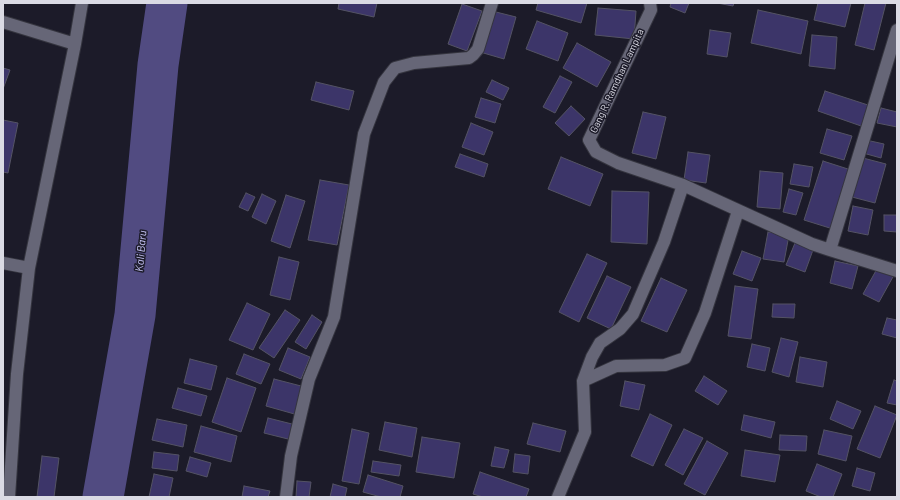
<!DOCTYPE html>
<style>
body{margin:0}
#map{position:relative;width:900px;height:500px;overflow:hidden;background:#1c1b29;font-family:Barlow,sans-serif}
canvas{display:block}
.frame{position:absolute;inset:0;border:4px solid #dadae4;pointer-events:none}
</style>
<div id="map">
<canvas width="900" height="500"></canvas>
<div class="frame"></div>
</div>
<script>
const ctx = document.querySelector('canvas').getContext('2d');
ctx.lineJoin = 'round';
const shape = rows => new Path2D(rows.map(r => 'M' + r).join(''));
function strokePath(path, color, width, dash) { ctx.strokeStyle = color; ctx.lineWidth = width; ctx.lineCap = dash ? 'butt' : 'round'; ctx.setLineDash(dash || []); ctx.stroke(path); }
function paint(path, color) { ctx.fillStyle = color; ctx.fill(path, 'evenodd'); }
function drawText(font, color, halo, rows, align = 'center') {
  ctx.font = font + ' Barlow,sans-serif'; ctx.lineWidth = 3; ctx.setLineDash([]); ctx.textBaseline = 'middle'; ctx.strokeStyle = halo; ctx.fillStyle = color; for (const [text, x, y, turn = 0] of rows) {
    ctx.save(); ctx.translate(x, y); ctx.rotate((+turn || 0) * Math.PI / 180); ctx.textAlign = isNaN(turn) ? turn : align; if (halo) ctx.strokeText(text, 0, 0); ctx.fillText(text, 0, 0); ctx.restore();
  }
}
const river = shape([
 [103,497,135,315,158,65,167,3]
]);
const building = shape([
 [339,3,377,3,374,17,338,9,339,3],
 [538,3,587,3,581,23,536,10,538,3],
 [671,3,689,3,685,13,670,7,671,3],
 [717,3,734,3,733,6,717,3],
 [818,3,851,3,845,27,814,20,818,3],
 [865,3,886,3,874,50,855,45,865,3],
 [462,4,482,11,467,51,448,44,462,4],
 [598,8,636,11,634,39,595,35,598,8],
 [758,10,808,21,801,54,751,43,758,10],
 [492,11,516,17,504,59,480,52,492,11],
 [537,21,568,33,558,61,526,49,537,21],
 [710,30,731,33,727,57,707,54,710,30],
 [812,35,837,37,835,69,809,66,812,35],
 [577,43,611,62,597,87,563,68,577,43],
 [3,68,10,70,3,89,3,68],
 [560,76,572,82,555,113,543,107,560,76],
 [492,80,509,88,503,100,486,92,492,80],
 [316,82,354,91,349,110,311,100,316,82],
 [825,91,871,106,864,127,818,111,825,91],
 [481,98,501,104,495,123,475,117,481,98],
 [571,106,585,119,569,136,555,123,571,106],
 [881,108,897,112,897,127,877,123,881,108],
 [643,112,666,117,656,159,632,153,643,112],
 [3,120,18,123,8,173,3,172,3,120],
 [471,123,493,132,484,155,462,147,471,123],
 [827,129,852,136,844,160,820,153,827,129],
 [866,140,884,144,881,158,863,153,866,140],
 [688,152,710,155,706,183,684,180,688,152],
 [460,154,488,164,484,177,455,167,460,154],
 [561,157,603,174,590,206,548,189,561,157],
 [863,158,886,164,875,203,852,197,863,158],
 [823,161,851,170,833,229,804,220,823,161],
 [794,164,813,167,809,187,790,184,794,164],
 [760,171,783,173,780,209,757,207,760,171],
 [320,180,349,185,337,245,308,240,320,180],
 [789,189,803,193,796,215,783,212,789,189],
 [612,191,649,192,647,244,611,242,612,191],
 [246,193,255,197,248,211,239,207,246,193],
 [262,194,276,201,266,224,252,217,262,194],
 [286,195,305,201,290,248,271,241,286,195],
 [853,206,873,210,868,235,848,231,853,206],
 [884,215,897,215,897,232,884,231,884,215],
 [768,232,789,235,784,262,763,259,768,232],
 [795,243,813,250,805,272,786,265,795,243],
 [742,251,761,258,752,281,733,274,742,251],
 [587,254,607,263,579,322,559,312,587,254],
 [279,257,299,262,290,300,270,295,279,257],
 [835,261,858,266,852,289,830,283,835,261],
 [878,267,894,275,879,302,863,294,878,267],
 [607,276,631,287,611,329,587,318,607,276],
 [661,278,687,290,667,332,641,321,661,278],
 [735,286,758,289,751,339,728,336,735,286],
 [247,303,270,314,253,350,229,340,247,303],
 [773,304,795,304,794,318,772,317,773,304],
 [285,310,300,320,274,358,259,348,285,310],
 [312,315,322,322,306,349,295,342,312,315],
 [887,318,897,320,897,338,882,334,887,318],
 [781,338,798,342,789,377,772,372,781,338],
 [752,344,770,348,765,371,747,367,752,344],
 [288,348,310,357,301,379,279,370,288,348],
 [244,354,270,364,261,384,236,374,244,354],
 [800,357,827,362,823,387,796,382,800,357],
 [190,359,217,366,211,390,184,383,190,359],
 [704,376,727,391,718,405,695,391,704,376],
 [227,378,256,388,241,432,212,422,227,378],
 [274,379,305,387,298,415,266,406,274,379],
 [894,380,897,381,897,405,887,403,894,380],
 [625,381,645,385,639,410,620,406,625,381],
 [178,388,207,396,201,416,172,408,178,388],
 [837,401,861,411,853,429,830,419,837,401],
 [875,406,897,415,880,458,857,449,875,406],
 [650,414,672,425,653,466,631,456,650,414],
 [744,415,775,422,771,438,741,430,744,415],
 [268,418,296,425,292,440,264,433,268,418],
 [157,419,187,425,183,447,152,440,157,419],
 [385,422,417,428,412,457,379,450,385,422],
 [533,423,566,431,560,452,527,444,533,423],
 [201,426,237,436,231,462,194,452,201,426],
 [352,429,369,433,359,484,342,481,352,429],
 [684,429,703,438,683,475,665,465,684,429],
 [824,430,852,436,846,461,818,454,824,430],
 [780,435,807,436,806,451,779,450,780,435],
 [422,437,460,443,454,478,416,472,422,437],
 [707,441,728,453,705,495,684,484,707,441],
 [495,447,509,450,504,468,491,466,495,447],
 [745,450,780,455,775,482,741,476,745,450],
 [154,452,179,455,177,471,152,468,154,452],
 [515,454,530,456,528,474,513,472,515,454],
 [42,456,59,458,54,497,37,497,42,456],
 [190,457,211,463,207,477,186,471,190,457],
 [373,461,401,465,399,476,371,472,373,461],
 [817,464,842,474,833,497,821,497,806,491,817,464],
 [857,468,875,473,870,491,852,486,857,468],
 [480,472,529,489,526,497,483,497,473,494,480,472],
 [154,474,173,478,169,497,149,497,154,474],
 [368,475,403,486,400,497,381,497,363,492,368,475],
 [297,481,311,482,309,497,296,497,297,481],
 [333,484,347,488,345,497,330,497,333,484],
 [244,486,270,491,268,497,242,497,244,486]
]);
const street = shape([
 [650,3,651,10,589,140,596,152,618,163,683,185,812,244,830,250,897,30],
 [3,22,75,44],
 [830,250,897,271],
 [3,263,29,268],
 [583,381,616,366,665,365,685,358,705,313,738,211],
 [9,497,17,374,29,268,75,44,82,3],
 [286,497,291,456,309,379,334,317,364,134,384,82,395,68,414,63,469,58,473,55,478,49,492,3],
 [558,497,585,432,583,381,592,357,600,343,620,329,633,314,664,242,683,185]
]);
const streetNames = [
 ["Gang R. Ramdhan Lampita",617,81,-65]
];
const waterNames = [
 ["Kali Baru",141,251,-85]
];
strokePath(river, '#514b81', 41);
paint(building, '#3c3569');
strokePath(building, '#545364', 1);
strokePath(street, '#35353f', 14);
strokePath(street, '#667', 12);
drawText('10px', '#dadae4', '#1c1b29', streetNames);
drawText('italic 11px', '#c9c7f9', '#1c1b29', waterNames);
</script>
